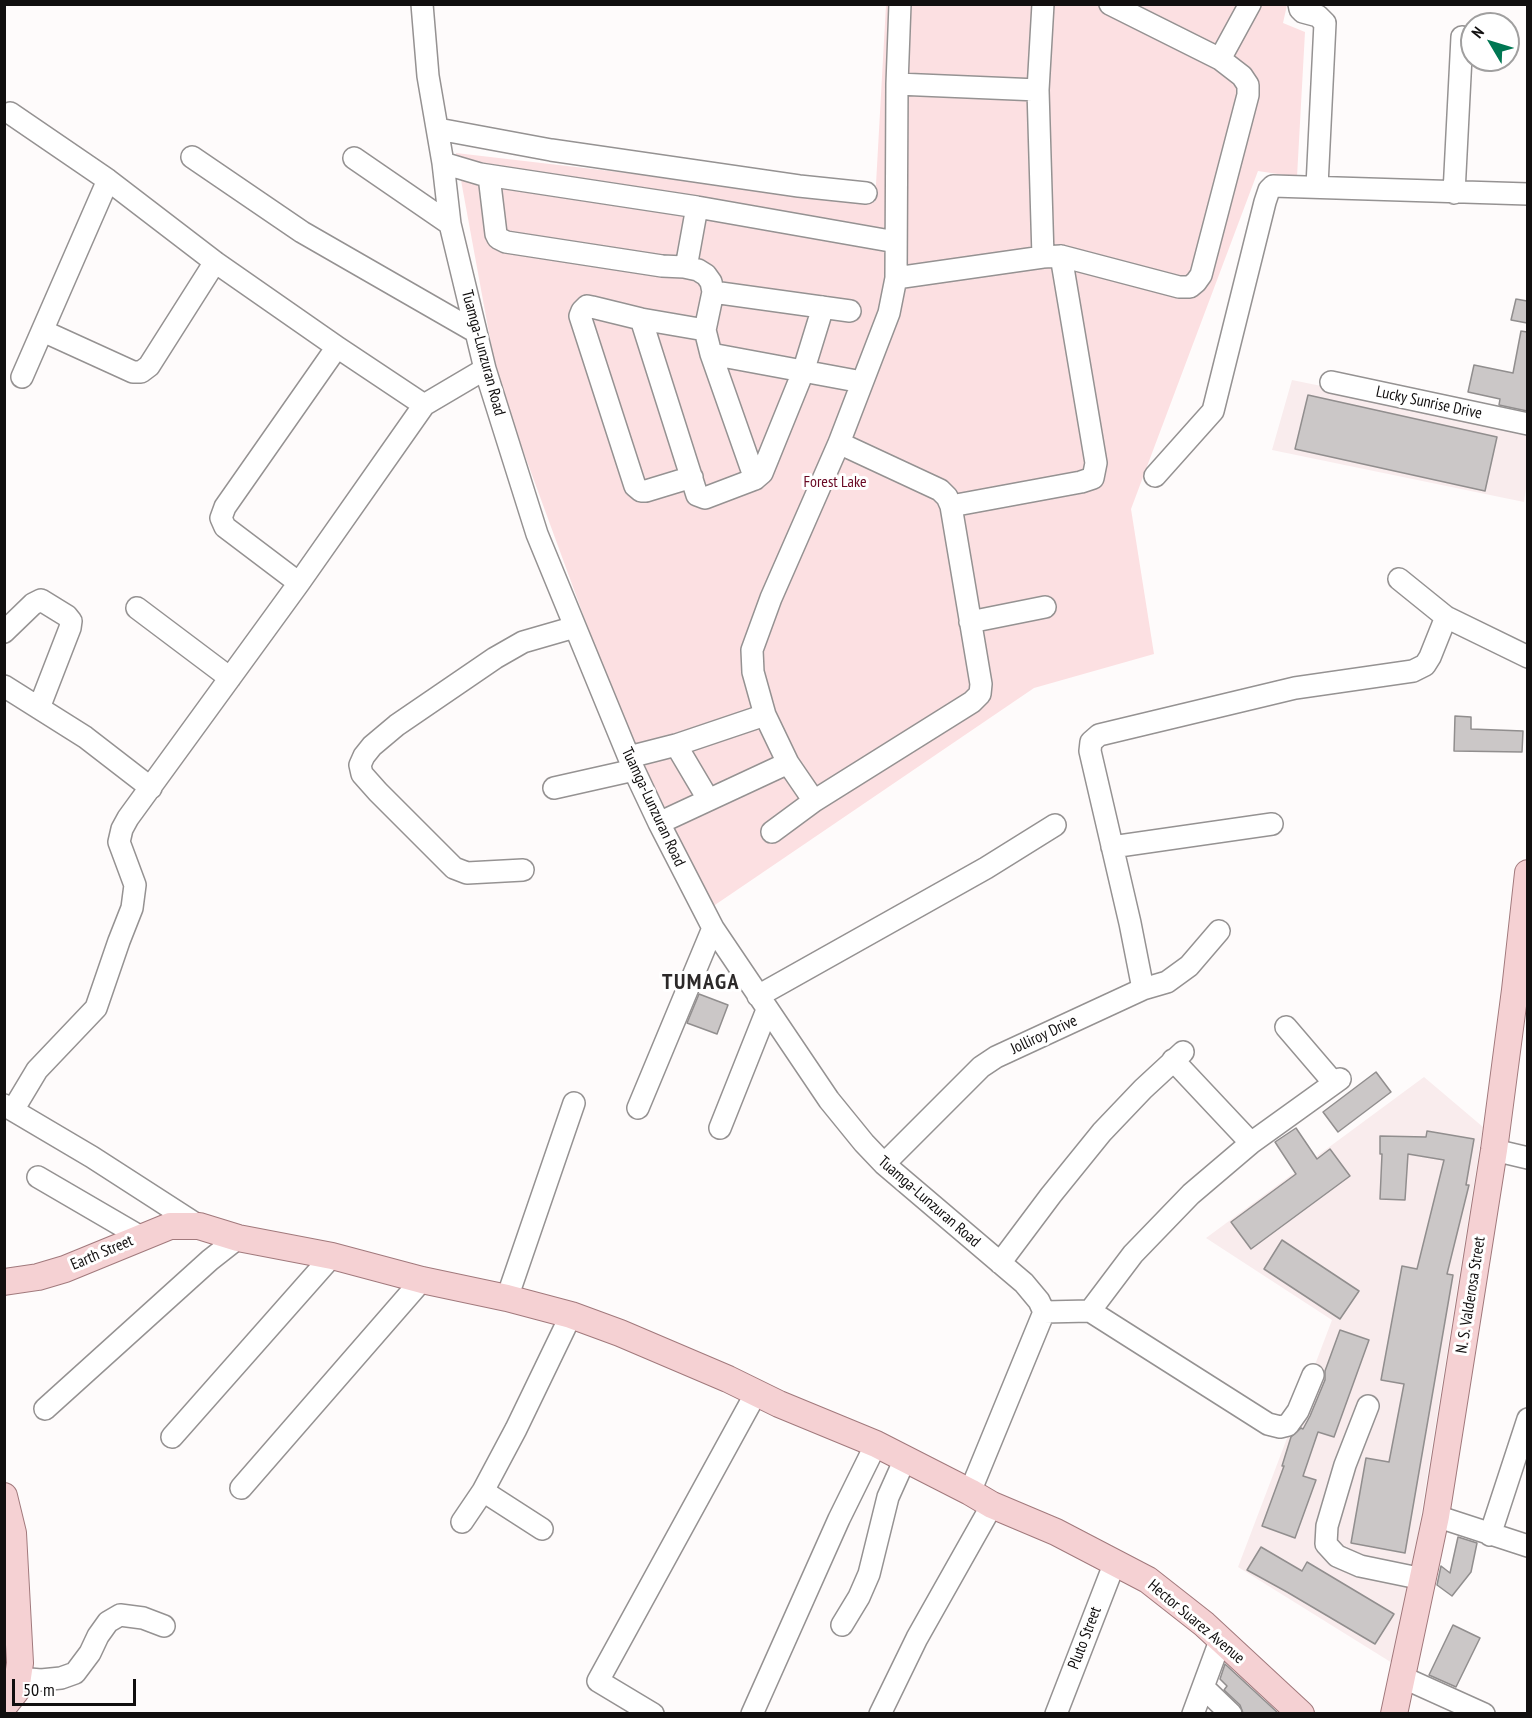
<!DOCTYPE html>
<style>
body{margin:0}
#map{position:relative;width:1532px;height:1718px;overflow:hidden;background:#fefbfb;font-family:"PT Sans Narrow",sans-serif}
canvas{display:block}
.frame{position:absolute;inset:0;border:6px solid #110f0f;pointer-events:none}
.north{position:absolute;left:1460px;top:12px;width:60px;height:60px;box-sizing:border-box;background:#fff;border:2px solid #a09f9f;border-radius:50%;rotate:308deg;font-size:16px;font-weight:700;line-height:24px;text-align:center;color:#110f0f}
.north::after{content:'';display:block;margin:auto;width:21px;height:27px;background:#007753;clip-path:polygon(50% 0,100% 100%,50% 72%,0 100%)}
.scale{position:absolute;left:12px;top:1679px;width:124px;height:27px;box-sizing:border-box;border:3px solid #110f0f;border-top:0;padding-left:8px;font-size:18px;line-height:21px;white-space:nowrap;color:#110f0f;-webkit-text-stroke:4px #fff;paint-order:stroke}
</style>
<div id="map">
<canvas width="1532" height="1718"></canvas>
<div class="frame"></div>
<div class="north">N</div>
<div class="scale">50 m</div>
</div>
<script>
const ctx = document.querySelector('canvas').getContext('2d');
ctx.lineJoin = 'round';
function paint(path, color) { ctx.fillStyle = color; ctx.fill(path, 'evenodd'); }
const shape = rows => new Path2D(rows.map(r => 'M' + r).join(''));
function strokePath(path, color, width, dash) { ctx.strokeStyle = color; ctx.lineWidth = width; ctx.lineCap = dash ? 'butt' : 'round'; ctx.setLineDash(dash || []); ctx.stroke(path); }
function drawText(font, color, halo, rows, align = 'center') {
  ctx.font = font + ' "PT Sans Narrow",sans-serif'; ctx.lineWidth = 6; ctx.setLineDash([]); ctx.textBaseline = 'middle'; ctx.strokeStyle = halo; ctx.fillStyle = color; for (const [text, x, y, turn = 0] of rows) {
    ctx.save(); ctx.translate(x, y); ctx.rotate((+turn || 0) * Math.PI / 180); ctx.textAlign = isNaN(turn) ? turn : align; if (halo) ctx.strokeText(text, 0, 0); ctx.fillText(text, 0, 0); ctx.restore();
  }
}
const built = shape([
 [1292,380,1527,428,1527,481,1524,502,1272,450],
 [1424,1077,1483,1127,1397,1666,1238,1567,1332,1320,1206,1238]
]);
const green = shape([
 [886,5,1287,5,1283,23,1305,32,1297,177,1258,171,1131,509,1154,654,1034,688,709,909,633,751,498,382,456,153,875,202]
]);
const building = shape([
 [1516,299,1527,301,1527,323,1511,320,1516,299],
 [1521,331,1527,332,1527,411,1499,405,1500,399,1468,392,1474,365,1513,373,1521,331],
 [1308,395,1497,437,1485,491,1295,449,1308,395],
 [1455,716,1471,717,1471,729,1523,731,1522,752,1454,751,1455,716],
 [699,994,728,1005,717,1034,687,1023,699,994],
 [1376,1072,1391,1092,1338,1132,1323,1112,1376,1072],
 [1296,1128,1317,1159,1330,1149,1350,1176,1251,1249,1231,1222,1296,1174,1275,1142,1296,1128],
 [1427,1131,1474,1139,1466,1185,1469,1185,1447,1274,1453,1275,1405,1553,1351,1543,1366,1458,1389,1462,1404,1384,1381,1380,1402,1266,1417,1269,1444,1160,1408,1154,1405,1200,1380,1199,1382,1154,1380,1154,1380,1136,1426,1137,1427,1131],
 [1282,1240,1359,1291,1340,1319,1264,1269,1282,1240],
 [1340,1330,1369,1340,1334,1437,1318,1432,1303,1476,1316,1480,1295,1538,1262,1526,1284,1466,1282,1466,1291,1437,1301,1428,1303,1429,1310,1416,1325,1380,1325,1371,1340,1330],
 [1458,1537,1477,1543,1471,1572,1452,1596,1437,1585,1441,1566,1450,1573,1458,1537],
 [1261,1547,1302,1571,1307,1562,1394,1614,1375,1644,1287,1592,1247,1570,1261,1547],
 [1453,1625,1480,1638,1456,1687,1429,1675,1453,1625],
 [1225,1664,1278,1713,1243,1713,1240,1705,1224,1690,1227,1686,1220,1679,1225,1664]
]);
const minor = shape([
 [422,4,428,76,443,163,450,224,485,369,537,534,634,770,659,823,713,928,829,1100,864,1143,884,1164,1024,1283,1039,1301,1044,1312,970,1492],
 [1299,4,1300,9,1303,12,1318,16,1325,23,1317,186],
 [1220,59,1250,4],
 [897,84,1038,90],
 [10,113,108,180,215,262,337,347,424,405],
 [438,129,551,150,799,186,866,193],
 [192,157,302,232,476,332],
 [354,158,450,224],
 [443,163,480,174,697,207,896,242],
 [489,176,496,234,498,238,506,242,662,266,684,267,687,262,697,207],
 [1454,193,1462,37],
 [1043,257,1038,90,1043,4],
 [684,267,698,270,706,275,711,282,713,292],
 [896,278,1043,257,1061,256,1179,287,1190,287,1196,282,1201,275,1248,95,1248,85,1242,76,1220,59,1110,4],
 [641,319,697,495,705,498,755,479,762,473,803,372,823,307],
 [43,331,133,372,141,372,149,366,215,262],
 [711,354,862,382],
 [22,377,108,180],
 [1331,382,1528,424],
 [1155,476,1213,411,1265,202,1269,190,1273,186,1528,194],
 [692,477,646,491,641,491,635,486,580,316,582,311,587,306,592,307,641,319,705,330],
 [755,479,711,354,705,330,713,292,850,311],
 [951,506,1081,482,1093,478,1096,463,1061,256],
 [1399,579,1446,617,1528,657],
 [299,583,225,527,221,518,225,507,337,347],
 [137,608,230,678],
 [970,622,1045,607],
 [4,632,33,604,41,600,67,616,71,621,70,628,39,708],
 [4,686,85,737,151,788],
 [676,745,708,799],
 [629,757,676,745,765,715],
 [554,788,634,770],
 [814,801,788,763,765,715,753,672,752,650,771,598,839,443,889,313,896,278,897,84,900,4],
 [659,823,788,763],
 [772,832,814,801,972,702,980,694,981,684,951,506,947,497,940,490,839,443],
 [1112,847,1272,824],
 [523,870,467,873,454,868,378,792,362,774,360,765,364,756,372,746,397,725,495,658,523,642,575,627],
 [1143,989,1130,923,1090,751,1091,742,1099,735,1295,688,1413,671,1425,665,1430,657,1446,617],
 [758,996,986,868,1055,825],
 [1286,1027,1334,1083],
 [1173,1060,1251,1143],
 [4,1105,92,1157,199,1226],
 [638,1108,713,928],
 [13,1110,37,1070,96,1008,119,941,132,908,135,885,119,842,122,829,128,818,299,583,424,405,485,369],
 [720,1128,767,1010],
 [1494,1150,1528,1158],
 [884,1164,981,1067,996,1057,1143,989,1167,982,1189,966,1219,931],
 [38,1177,141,1237],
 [1000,1263,1051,1195,1102,1132,1143,1089,1183,1052],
 [507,1298,574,1103],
 [1090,1311,1133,1254,1191,1194,1251,1143,1340,1079],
 [1044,1312,1090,1311,1268,1424,1280,1427,1288,1425,1298,1411,1313,1375],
 [1368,1406,1345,1465,1327,1526,1326,1544,1337,1556,1360,1566,1423,1579],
 [45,1409,210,1260,238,1238],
 [172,1437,332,1256],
 [241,1488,422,1280],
 [483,1491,542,1529],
 [1436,1516,1528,1546],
 [462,1522,483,1491,516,1429,571,1315],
 [1490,1535,1528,1419],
 [842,1625,859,1597,869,1574,888,1497,905,1459],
 [1402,1677,1484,1714],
 [18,1678,41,1680,61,1678,75,1673,90,1653,98,1636,108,1622,120,1615,143,1618,164,1626],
 [1203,1687,1231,1714],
 [653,1714,598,1681,756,1393],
 [752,1714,839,1519,876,1444],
 [880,1714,917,1638,992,1505],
 [1056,1714,1115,1562],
 [1193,1714,1220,1641]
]);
const major = shape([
 [4,1282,38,1277,65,1269,170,1226,199,1226,238,1238,332,1256,422,1280,507,1298,571,1315,620,1333,728,1379,779,1404,876,1444,970,1492,992,1505,1056,1532,1148,1580,1204,1624,1301,1714],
 [4,1496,13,1533,20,1663,16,1691,4,1706],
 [1394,1714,1436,1516,1494,1150,1515,990,1528,873]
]);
const streetNames = [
 ["Tuamga-Lunzuran Road",483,353,75],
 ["Lucky Sunrise Drive",1429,403,12],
 ["Tuamga-Lunzuran Road",653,807,65],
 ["Jolliroy Drive",1044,1035,-25],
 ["Tuamga-Lunzuran Road",929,1202,41],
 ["Earth Street",102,1253,-23],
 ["N. S. Valderosa Street",1471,1295,-81],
 ["Hector Suarez Avenue",1196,1622,40],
 ["Pluto Street",1085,1638,-69]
];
const parkNames = [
 ["Forest Lake",835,482]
];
const districtNames = [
 ["TUMAGA",701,983]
];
paint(built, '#f9eced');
paint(green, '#fce0e2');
paint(building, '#cbc7c7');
strokePath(building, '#918e8e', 1.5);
strokePath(minor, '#959292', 24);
strokePath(major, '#a1797c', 28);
strokePath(minor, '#fff', 21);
strokePath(major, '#f5d1d3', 26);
drawText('16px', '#110f0f', '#fff', streetNames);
drawText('16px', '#690823', '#fff', parkNames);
ctx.letterSpacing = '1.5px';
drawText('bold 22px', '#2c2929', '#fff', districtNames);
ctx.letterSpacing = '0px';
</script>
